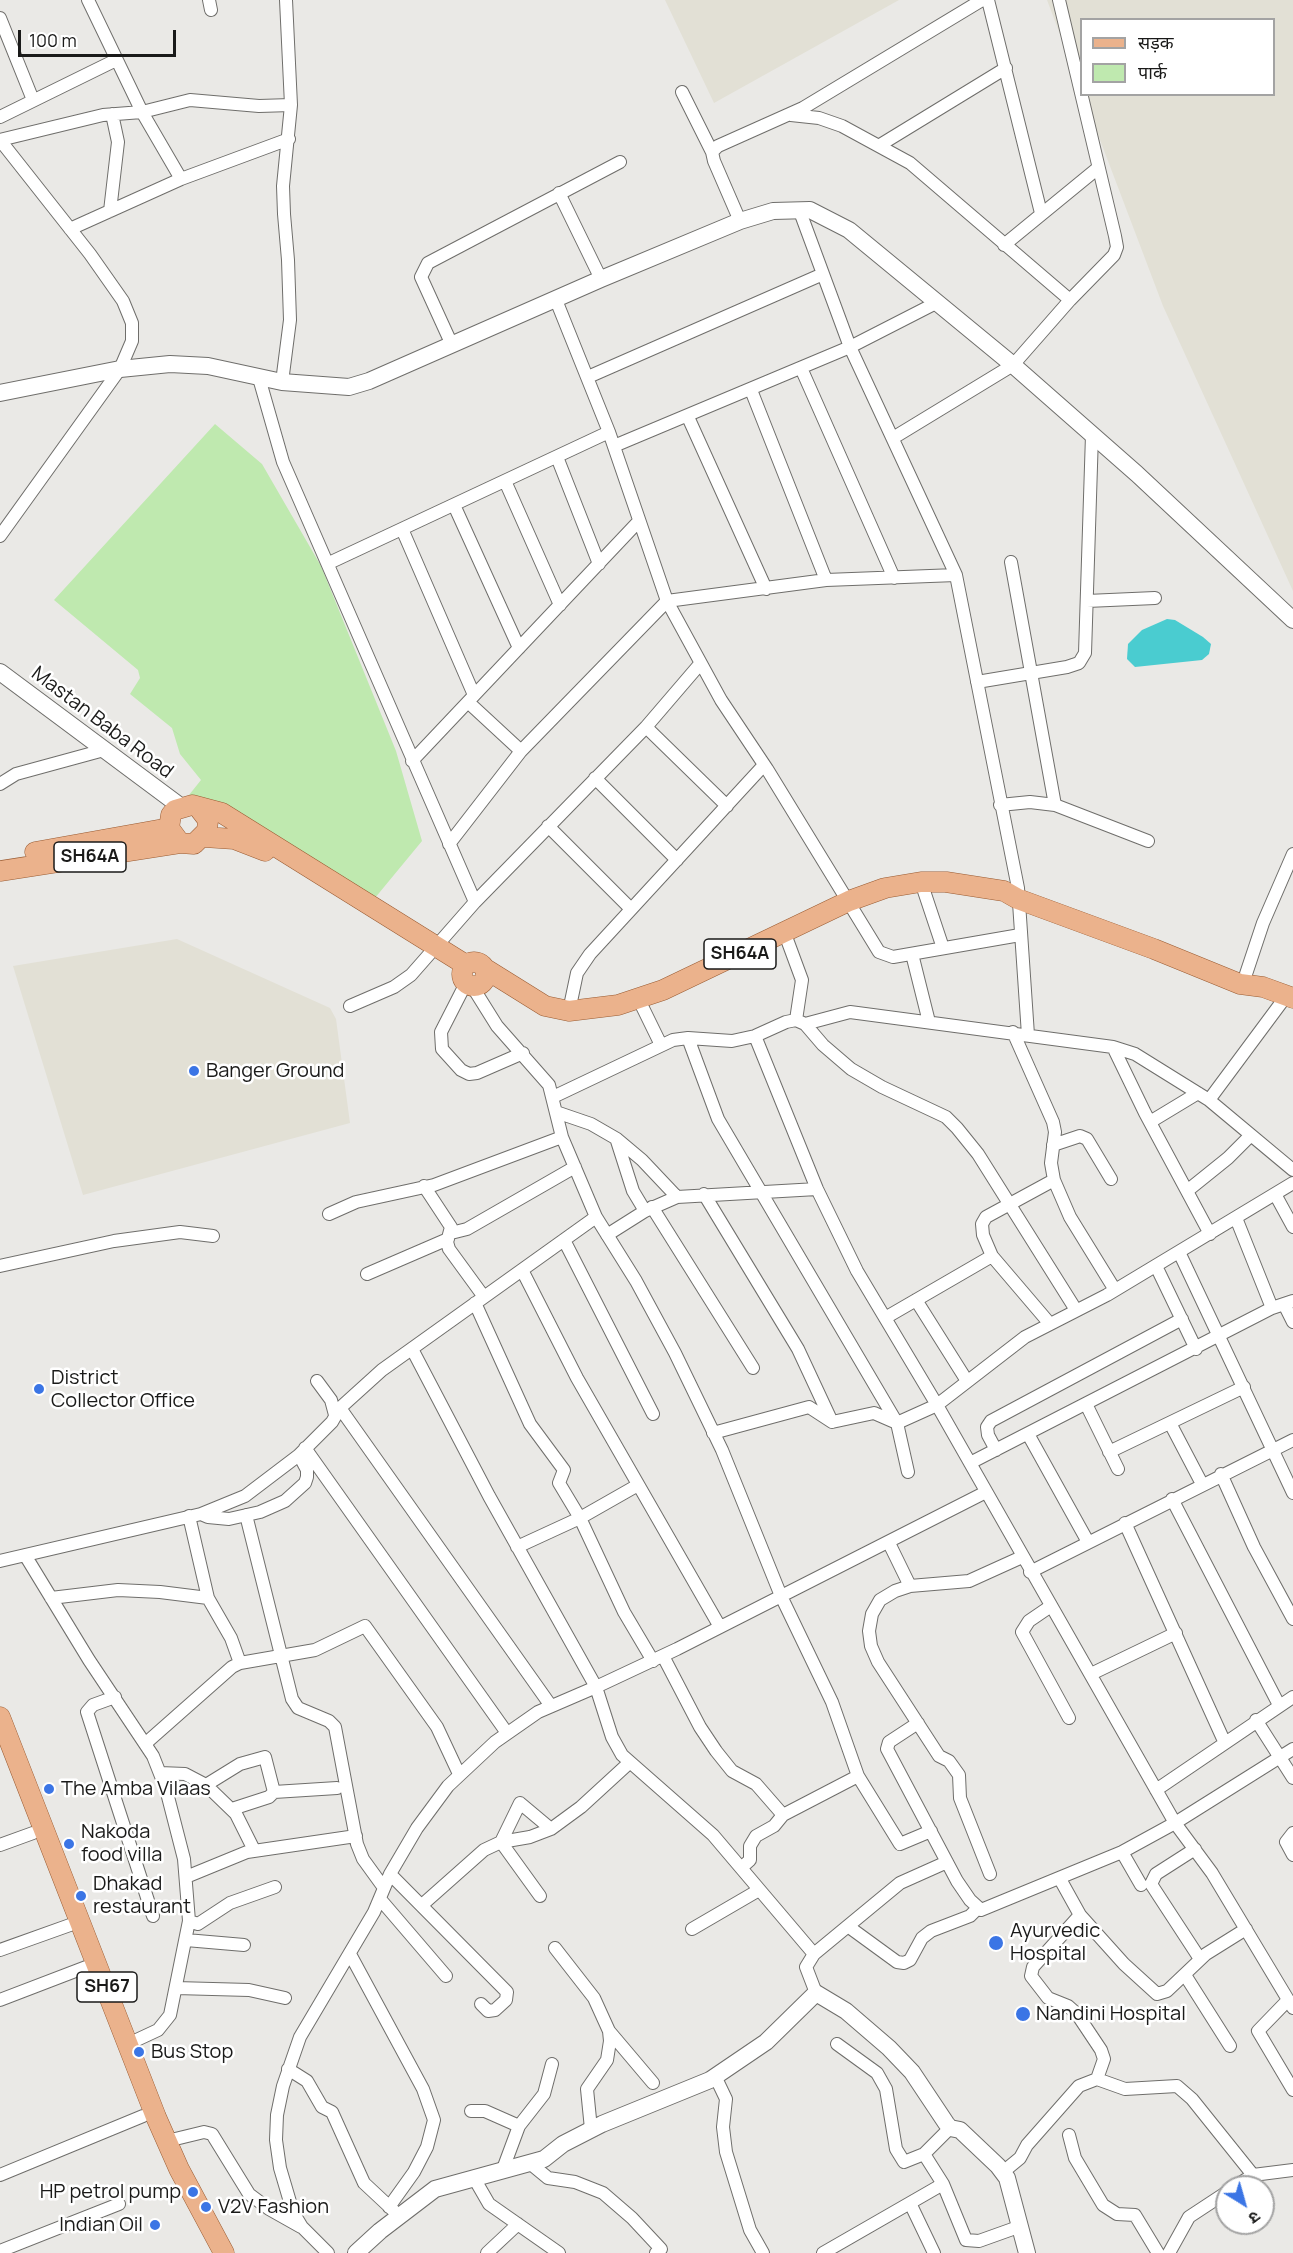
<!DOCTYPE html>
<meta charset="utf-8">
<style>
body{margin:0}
#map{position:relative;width:1293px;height:2253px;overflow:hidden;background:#eae9e6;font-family:Manrope,"Noto Sans Devanagari",sans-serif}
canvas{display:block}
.legend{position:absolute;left:1080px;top:18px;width:195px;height:78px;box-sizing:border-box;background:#fff;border:2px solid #a3a3a3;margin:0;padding:8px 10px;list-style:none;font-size:18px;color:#1a1a19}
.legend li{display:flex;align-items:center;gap:12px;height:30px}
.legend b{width:30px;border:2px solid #a3a3a3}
.north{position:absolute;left:1215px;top:2175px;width:60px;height:60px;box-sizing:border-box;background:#fff;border:2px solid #a3a3a3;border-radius:50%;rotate:143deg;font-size:16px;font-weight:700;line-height:24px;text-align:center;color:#1a1a19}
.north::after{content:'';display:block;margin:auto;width:21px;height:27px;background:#3b75e5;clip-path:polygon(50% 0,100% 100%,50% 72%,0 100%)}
.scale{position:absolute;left:18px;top:30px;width:158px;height:27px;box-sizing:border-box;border:3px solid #1a1a19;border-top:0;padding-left:8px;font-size:18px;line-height:21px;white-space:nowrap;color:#1a1a19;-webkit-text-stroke:4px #fff;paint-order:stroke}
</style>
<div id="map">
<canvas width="1293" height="2253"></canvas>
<ul class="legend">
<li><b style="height:8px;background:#ebb28c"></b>सड़क</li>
<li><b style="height:16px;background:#bfe9af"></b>पार्क</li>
</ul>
<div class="north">उ</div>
<div class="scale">100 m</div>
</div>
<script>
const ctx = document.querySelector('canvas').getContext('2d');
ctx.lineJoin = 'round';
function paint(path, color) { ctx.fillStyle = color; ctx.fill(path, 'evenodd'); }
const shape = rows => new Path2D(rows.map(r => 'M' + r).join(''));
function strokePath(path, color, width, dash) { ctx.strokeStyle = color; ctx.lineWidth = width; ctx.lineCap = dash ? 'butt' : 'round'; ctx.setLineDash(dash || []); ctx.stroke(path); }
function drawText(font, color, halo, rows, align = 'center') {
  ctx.font = font + ' Manrope,sans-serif'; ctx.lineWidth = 5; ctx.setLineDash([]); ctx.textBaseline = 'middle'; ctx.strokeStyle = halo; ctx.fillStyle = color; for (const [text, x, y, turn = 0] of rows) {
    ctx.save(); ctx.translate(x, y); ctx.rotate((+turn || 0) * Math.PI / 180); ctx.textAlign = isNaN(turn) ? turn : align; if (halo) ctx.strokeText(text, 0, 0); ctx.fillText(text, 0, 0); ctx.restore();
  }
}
const built = shape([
 [665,0,899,0,714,103],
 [1047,0,1293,0,1293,591,1163,306,1083,95,1274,94,1274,20,1082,20,1081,90],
 [177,939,330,1008,336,1019,350,1123,83,1195,13,966]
]);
const green = shape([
 [215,424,262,464,321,566,396,751,422,841,370,904,189,795,201,780,180,754,172,728,130,694,140,678,138,670,54,600]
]);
const water = shape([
 [1167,619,1175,620,1203,637,1211,644,1209,654,1202,660,1135,667,1127,659,1128,644,1142,630]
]);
const minor = shape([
 [88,0,142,112,181,179],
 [209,0,211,10],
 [988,0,1041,213],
 [0,18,33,100],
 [682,92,712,152],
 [791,115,819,118,842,126,910,163,1070,300],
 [0,117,116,60],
 [0,140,90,254,123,301,132,323,132,341,120,369,0,536],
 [0,140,103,115,142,112,190,100,259,106,291,105],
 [880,145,1006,68],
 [559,193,601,279],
 [799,209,850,347,956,575,1018,888,1028,1035],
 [110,211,118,142,112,114],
 [740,221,714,161,712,152,718,146,803,108,982,0],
 [70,229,181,179,289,139],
 [1004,245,1098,168],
 [556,300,609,432,667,601,721,700,767,769,879,952,893,957,1020,935],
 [452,345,421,277,428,263,620,162],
 [801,368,894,578],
 [588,377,823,274],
 [259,378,283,462,475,902],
 [282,382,290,320,288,260,284,214,283,186,291,105,286,0],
 [751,390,826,580],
 [688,417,766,589],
 [893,438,1013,365,1070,300,1114,255,1117,247,1115,236,1059,0],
 [614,446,850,347,936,303],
 [557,457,599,564],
 [505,481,560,605],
 [454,505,519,648],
 [402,529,474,695],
 [1011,562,1055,805],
 [329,563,609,432],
 [1087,601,1155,598],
 [700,664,646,727,727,806],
 [977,682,1067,667,1079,663,1085,653,1092,435],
 [468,702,521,751],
 [412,761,638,522],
 [595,778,677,860],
 [0,784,16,774,104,750],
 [1000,805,1030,802,1055,805,1148,841],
 [548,826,630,908],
 [449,844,521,751,667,601,826,580,956,575],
 [921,882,943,948],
 [785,934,802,980,796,1020],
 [912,954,929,1022],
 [1246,974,1263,923,1293,854],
 [466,983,441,1032,442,1049,461,1070,469,1074,477,1073,523,1053],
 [472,986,497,1026,549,1085,562,1137,596,1217,636,1281,675,1353,722,1450,781,1596,832,1702,858,1776,900,1844,931,1831],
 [639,1000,661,1045],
 [350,1006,394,987,411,975,475,902,646,727],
 [569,1011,577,973,590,954,764,765],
 [805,1024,850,1012,1113,1047,1135,1054,1209,1100,1293,1170],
 [1013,1032,1053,1122,1055,1132,1051,1163,1054,1180,1070,1217,1115,1290],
 [755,1036,817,1189,857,1271,937,1405,1175,1823,1212,1873,1293,2008],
 [688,1038,718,1119,897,1423,908,1472],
 [1113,1047,1145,1113,1210,1234],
 [553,1097,673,1040,688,1038,732,1041,755,1036,786,1022,796,1020,805,1024,823,1045,851,1069,882,1087,946,1117,957,1128,978,1154,1076,1310],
 [1209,1100,1284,999,1292,994],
 [556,1112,591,1124,617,1139,642,1160,677,1197],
 [1150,1122,1198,1093],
 [617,1141,633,1191,645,1211],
 [1053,1145,1080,1136,1087,1139,1111,1179],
 [424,1186,451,1227,447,1242,449,1249,484,1297],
 [1187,1191,1228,1158,1251,1135],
 [704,1194,798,1349,832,1422],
 [1275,1194,1293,1227],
 [652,1207,753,1368],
 [329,1214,356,1202,434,1185,562,1137],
 [1236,1218,1272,1308],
 [451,1233,467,1229,575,1167],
 [607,1235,645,1211,677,1197,817,1189],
 [564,1240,653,1414],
 [1179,1252,1293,1493],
 [0,1266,114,1241,180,1232,213,1236],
 [1156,1266,1196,1349],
 [522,1270,577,1378,720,1627],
 [367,1274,448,1239],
 [916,1300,967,1381],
 [475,1303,530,1424,564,1470,559,1483,580,1518,624,1612,653,1661],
 [1284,1304,1293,1322],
 [885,1318,992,1256],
 [1050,1324,992,1256,983,1235,982,1224,986,1217,1054,1180],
 [317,1381,331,1400,335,1415],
 [1086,1404,1118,1469],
 [340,1408,551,1706],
 [1170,1423,1202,1484],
 [713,1433,809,1407,832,1422,874,1413,897,1423,937,1405,1025,1337,1107,1295,1293,1183],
 [1028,1434,1088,1542],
 [305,1448,507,1733],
 [996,1450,988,1435,987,1427,991,1421,1182,1319],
 [1109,1452,1244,1387],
 [970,1463,1272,1308,1293,1301],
 [1221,1474,1254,1547,1293,1619],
 [1172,1499,1279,1705],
 [201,1514,208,1517,229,1519,260,1512,285,1501,305,1483,307,1477,307,1470,299,1455],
 [246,1515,292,1699,298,1708,329,1721,335,1727,357,1844,363,1859,384,1888],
 [189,1516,208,1598,231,1638,240,1663],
 [1125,1523,1224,1741],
 [889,1543,910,1586],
 [517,1547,580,1518,638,1485],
 [25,1555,89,1660,153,1756,166,1789,184,1859,189,1921,170,2015,158,2030,128,2044],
 [0,1561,201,1514,245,1496,299,1455,332,1422,340,1408,382,1370,596,1217],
 [1030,1572,1293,1440],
 [51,1598,118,1590,160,1592,208,1598],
 [1051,1606,1029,1621,1022,1632,1069,1718],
 [663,1656,700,1727,716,1751,732,1771,756,1784,783,1815],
 [1091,1674,1176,1633],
 [115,1697,93,1705,87,1712,153,1916],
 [1256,1720,1293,1778],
 [918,1723,889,1742,887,1749,957,1881,970,1900,981,1910,1122,1852,1175,1823,1293,1749],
 [146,1743,232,1667,240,1663,315,1650,365,1626,437,1727,459,1774],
 [160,1773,185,1774,206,1785,236,1814,254,1850],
 [206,1785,240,1764,265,1757,274,1792,269,1797,232,1809],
 [1156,1790,1293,1697],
 [274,1792,337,1788],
 [1293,1833,1286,1842,1293,1855],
 [0,1845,33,1833],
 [1195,1849,1156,1874,1151,1884,1200,1959],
 [1122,1852,1141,1885],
 [741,1868,750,1860,750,1846,756,1836,774,1826,783,1815,858,1776],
 [390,1874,507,1992,506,2000,495,2010,488,2011,481,2004],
 [990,1874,960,1798,959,1775,949,1761,939,1756,878,1662,871,1646,869,1631,872,1614,880,1600,895,1591,910,1586,969,1581,1022,1557],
 [186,1877,247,1852,356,1836],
 [1060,1879,1080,1915,1124,1964,1157,1994,1167,1991,1206,1954,1246,1929],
 [540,1896,501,1842,520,1803,551,1829],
 [380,1899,446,1976],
 [422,1905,484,1850,501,1842,530,1837,551,1829,581,1807,629,1763],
 [1080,1915,1033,1967,1031,1976,1048,1998,1068,2006,1077,2014,1101,2050,1104,2059,1097,2079],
 [189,1921,198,1924,230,1903,275,1887],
 [849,1927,897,1962,904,1963,910,1960,922,1938,931,1931,970,1916,977,1909],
 [692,1929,759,1890],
 [186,1940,244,1945],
 [555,1948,594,1998,609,2031,610,2041,607,2060,587,2089,591,2129],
 [0,1950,70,1925],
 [350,1954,423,2089,434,2120,427,2147,414,2172,389,2207],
 [814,1954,713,1835,622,1755,612,1737,596,1687,677,1649,986,1492],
 [1185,1975,1230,2046],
 [176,1988,249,1990,285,1998],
 [816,1993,806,1967,814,1954,900,1883,947,1862],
 [0,2000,86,1967],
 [1288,2000,1258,2031,1293,2090],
 [609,2031,653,2083],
 [837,2044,877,2073,886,2089,896,2149,904,2162,924,2154,950,2128],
 [288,2069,307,2081,322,2107,332,2112,364,2183,394,2211],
 [715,2076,726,2099,723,2127,726,2152,750,2230,763,2253],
 [471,2111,485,2111,519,2126],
 [1069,2135,1075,2158,1103,2205,1117,2214,1135,2215,1158,2253],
 [167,2141,204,2132,212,2134,249,2194,269,2209,301,2227],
 [924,2154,943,2184,966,2240,979,2241,1021,2226],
 [531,2164,548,2178,575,2182,603,2193,632,2218,661,2249,656,2253],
 [503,2169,519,2126,544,2094,552,2064],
 [1003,2172,1020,2158,1027,2145,1079,2086,1097,2079,1125,2089,1177,2086,1192,2099,1253,2175],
 [0,2175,143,2116],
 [474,2178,489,2204,559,2253],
 [1234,2187,1253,2175,1293,2170],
 [910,2203,934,2253],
 [0,2251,119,2204],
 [328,2253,302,2227,293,2212,280,2168,276,2140,277,2115,283,2086,300,2037,374,1912,390,1874,417,1828,448,1786,495,1742,538,1712,596,1687,489,1496,412,1349],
 [487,2253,518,2224],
 [823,2253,943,2184],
 [1169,2253,1189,2217,1227,2192]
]);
const tertiary = shape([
 [0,393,120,369,170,364,208,366,282,382,349,387,369,381,601,279,740,221,773,211,810,210,849,230,1013,365,1137,474,1293,620],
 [0,672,180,806],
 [356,2253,380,2231,435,2189,544,2159,563,2144,602,2124,710,2080,766,2042,816,1993,846,2011,889,2048,912,2072,946,2123,950,2128,960,2130,998,2166,1007,2178,1027,2253]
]);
const primary = shape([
 [198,807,208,820,207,831,194,844,180,843,169,828,171,815,175,810,192,805,222,813,466,965],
 [204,837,234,839,265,851],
 [35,852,169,828],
 [0,871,180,843],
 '462 974a12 12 0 1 1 24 0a12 12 0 1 1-24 0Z',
 [484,968,545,1006,569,1011,618,1005,663,990,849,901,885,888,921,882,946,882,1004,891,1018,899,1154,949,1240,984,1263,987,1293,998],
 [0,1717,156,2117,179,2169,224,2253]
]);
const markers = [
 [194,1071,6,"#3b75e5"],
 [39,1389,6,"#3b75e5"],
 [49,1789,6,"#3b75e5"],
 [69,1844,6,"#3b75e5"],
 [81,1896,6,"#3b75e5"],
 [996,1943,8,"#3b75e5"],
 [1023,2014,8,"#3b75e5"],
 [139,2052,6,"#3b75e5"],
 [193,2192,6,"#3b75e5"],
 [206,2207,6,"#3b75e5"],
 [155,2225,6,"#3b75e5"]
];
const shields = [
 [90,857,72],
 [740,954,72],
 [107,1987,60]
];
const shieldNames = [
 ["SH64A",90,857],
 ["SH64A",740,954],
 ["SH67",107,1987]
];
const streetNames = [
 ["Mastan Baba Road",102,723,37]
];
const poiNames = [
 ["Banger Ground",206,1071],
 ["District",51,1378],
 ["Collector Office",51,1401],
 ["The Amba Vilaas",61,1789],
 ["Nakoda",81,1832],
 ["food villa",81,1855],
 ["Dhakad",93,1884],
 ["restaurant",93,1907],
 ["Ayurvedic",1010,1931],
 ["Hospital",1010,1954],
 ["Nandini Hospital",1036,2014],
 ["Bus Stop",151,2052],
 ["HP petrol pump",181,2192,"right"],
 ["V2V Fashion",218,2207],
 ["Indian Oil",143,2225,"right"]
];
paint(built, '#e2e0d5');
paint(green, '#bfe9af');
paint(water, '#4accd0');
strokePath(minor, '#6f6e6b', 14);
strokePath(tertiary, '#6f6e6b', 18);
strokePath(primary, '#995b32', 21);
strokePath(minor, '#fff', 12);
strokePath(tertiary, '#fff', 16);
strokePath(primary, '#ebb28c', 20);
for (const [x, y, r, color] of markers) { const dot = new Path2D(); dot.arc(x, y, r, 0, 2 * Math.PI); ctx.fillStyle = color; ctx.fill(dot); strokePath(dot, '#fff', 2); }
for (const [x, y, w] of shields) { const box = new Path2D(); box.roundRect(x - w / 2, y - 15, w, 30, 4.5); ctx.fillStyle = '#fff'; ctx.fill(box); strokePath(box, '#1a1a19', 1.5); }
drawText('bold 18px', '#1a1a19', null, shieldNames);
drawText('20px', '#1a1a19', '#fff', streetNames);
drawText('20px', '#1a1a19', '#fff', poiNames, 'left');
</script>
